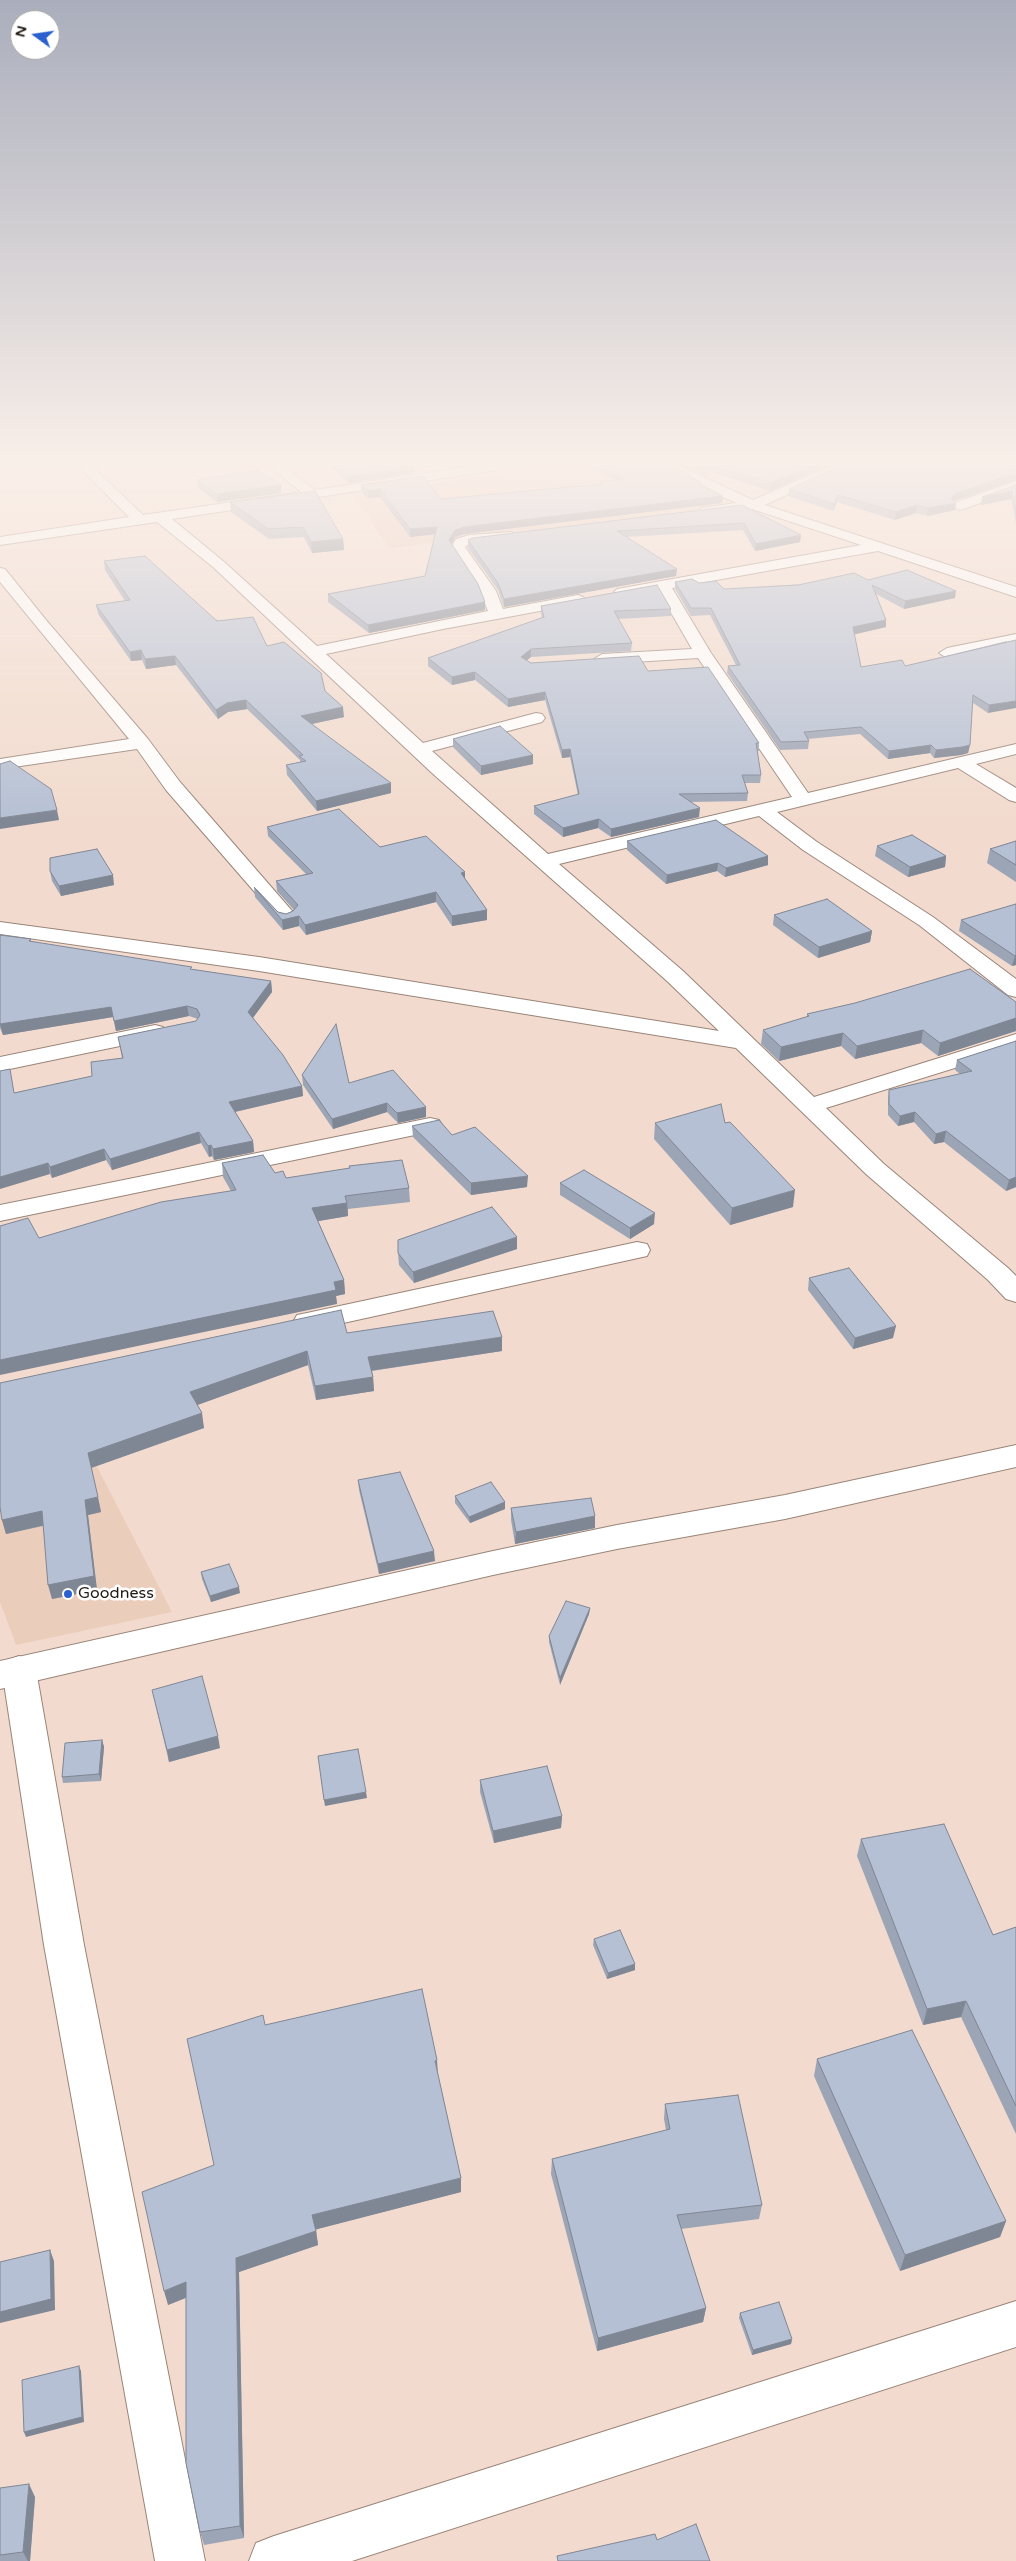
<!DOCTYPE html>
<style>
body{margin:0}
#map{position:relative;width:1016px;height:2561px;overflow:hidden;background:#f2dbce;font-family:"Varela Round",sans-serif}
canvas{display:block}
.north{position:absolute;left:10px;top:10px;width:50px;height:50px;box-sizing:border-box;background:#fff;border:1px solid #a6a3a1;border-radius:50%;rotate:284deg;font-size:14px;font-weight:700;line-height:20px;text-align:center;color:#211914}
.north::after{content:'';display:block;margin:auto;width:18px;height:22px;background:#2b61cf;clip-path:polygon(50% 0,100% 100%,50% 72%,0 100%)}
</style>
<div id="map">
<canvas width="1016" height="2561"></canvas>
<div class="north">N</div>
</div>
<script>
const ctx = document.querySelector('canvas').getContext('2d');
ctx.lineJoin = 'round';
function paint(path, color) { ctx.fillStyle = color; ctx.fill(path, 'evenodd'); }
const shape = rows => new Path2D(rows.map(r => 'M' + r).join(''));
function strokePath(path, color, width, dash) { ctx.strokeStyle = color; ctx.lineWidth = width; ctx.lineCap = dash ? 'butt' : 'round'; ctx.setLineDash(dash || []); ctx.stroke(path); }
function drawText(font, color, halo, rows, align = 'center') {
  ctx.font = font + ' "Varela Round",sans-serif'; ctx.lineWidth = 5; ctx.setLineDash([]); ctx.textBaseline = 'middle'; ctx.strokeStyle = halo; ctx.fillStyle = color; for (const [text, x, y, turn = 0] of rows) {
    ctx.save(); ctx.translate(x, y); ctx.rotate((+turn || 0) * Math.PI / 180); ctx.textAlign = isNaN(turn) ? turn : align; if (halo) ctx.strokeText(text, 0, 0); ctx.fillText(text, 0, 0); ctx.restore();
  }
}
const built = shape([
 [544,466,649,466,738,506,391,548,386,543,354,496],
 [94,1461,172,1612,16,1645,0,1602,0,1487]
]);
const minor = shape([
 [78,466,92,466,143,515,301,492,269,466,283,466,315,490,471,466,504,466,498,470,172,519,223,561,317,646,488,611,480,591,451,547,456,539,469,535,512,532,514,535,512,538,471,543,465,547,496,591,503,609,578,595,583,597,586,600,583,603,443,629,326,654,423,743,536,713,542,714,545,718,542,722,432,751,548,854,792,797,698,658,602,664,594,659,602,654,692,649,658,590,622,597,617,595,614,592,617,589,861,545,752,509,701,514,699,511,701,508,737,503,701,488,664,466,680,466,753,500,832,466,849,466,765,505,1016,587,1016,597,878,551,672,588,711,653,808,793,1016,744,1016,754,976,764,1016,788,1016,802,1009,800,958,768,777,812,817,842,933,917,1016,979,1016,997,1008,995,919,925,803,850,759,816,559,864,683,971,814,1097,1016,1034,1016,1049,826,1108,884,1164,1008,1268,1016,1276,1016,1302,1006,1299,988,1280,866,1174,736,1048,259,971,0,934,0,922,259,957,719,1031,667,981,432,773,213,567,157,522,0,545,0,537,129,517,78,466],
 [1016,481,1016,490,964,509,959,510,952,506,954,503,1016,481],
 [0,568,5,569,46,620,148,739,180,782,293,912,297,916,293,920,286,922,279,920,166,790,137,749,0,769,0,759,129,739,0,582,0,568],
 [1016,634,1016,644,947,658,939,653,947,648,1016,634],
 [155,1025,163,1027,167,1032,163,1037,0,1071,0,1057,155,1025],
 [430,1118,439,1120,442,1125,439,1130,0,1221,0,1205,430,1118],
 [637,1242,647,1244,650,1250,647,1256,307,1331,297,1329,293,1322,297,1315,307,1313,637,1242],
 [19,1656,31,1660,36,1670,84,1945,205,2561,155,2561,44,1945,2,1670,7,1660,19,1656],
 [1016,2301,1016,2347,352,2561,249,2561,256,2543,274,2536,1016,2301]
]);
const major = shape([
 [1016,1445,1016,1467,785,1519,617,1549,493,1575,0,1689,0,1661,493,1551,617,1525,785,1495,1016,1445]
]);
const wall = shape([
 [329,466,415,466,415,473,349,483],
 [589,466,673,466,700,482,700,485,722,503,464,534,455,537,452,544,485,602,485,610,369,633,328,602,328,594,425,576,435,534,410,537,380,497,368,498,361,492,361,485,441,499,599,485,599,482,614,480],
 [685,466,827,466,770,491,708,471,706,476],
 [1016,466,1016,480,954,501,956,503,955,510,927,516,916,513,895,520,837,502,833,511,788,496,789,489],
 [197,480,281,493,217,502,198,488],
 [1016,485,1016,524,1011,499,981,505],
 [230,502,343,539,344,550,312,553,304,537,269,539,231,512],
 [742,505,801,535,800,542,755,551,743,530,627,537,676,576,504,607,498,590,468,548,468,540],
 [104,561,267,646,325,691,344,717,312,724,391,793,317,811,287,775,286,765,300,762,300,760,247,709,228,712,218,719,176,665,146,669,142,660,131,661,98,614,96,605,125,601,105,570],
 [868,580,955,598,904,609,876,594,886,620,886,627,854,634,861,667,905,666,1007,641,988,713,973,703,970,745,968,753,961,755,934,758,930,753,888,759,860,734,808,739,809,741,808,749,780,750,727,673,728,666,736,665,710,615,691,616,675,589,675,582,699,583,724,589],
 [541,606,671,609,671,616,618,619,632,643,631,651,531,657,527,660,531,663,648,671,759,743,759,751,757,751,761,775,760,783,745,783,748,793,747,801,691,802,699,817,611,837,598,828,563,837,534,814,534,806,578,795,570,757,562,758,545,700,508,707,475,680,452,685,428,666,428,658,542,618,541,613],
 [453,739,533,764,481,775,453,747],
 [267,827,380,847,465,879,487,910,487,920,452,926,436,902,306,935,299,926,283,930,255,897,254,887,278,912,286,914,293,911,294,910,277,891,276,881,306,874,268,836],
 [627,841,768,856,768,865,725,877,717,871,666,884,627,850],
 [1016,841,1016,882,987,863,990,849],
 [877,846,946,856,945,867,908,877,875,856],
 [50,871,114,885,61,896,52,881],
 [1016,904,1016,965,1012,966,959,931,961,920],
 [774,915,872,931,870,942,818,958,773,925],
 [0,935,31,939,31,942,193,970,271,981,272,992,253,1018,302,1086,303,1096,235,1112,253,1141,254,1152,214,1160,212,1156,209,1157,201,1143,112,1170,106,1160,52,1178,50,1174,14,1093,92,1076,122,1058,118,1037,196,1021,198,1019,189,1016,116,1031,113,1017,3,1035,0,1028],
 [1016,1002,1016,1031,938,1056,921,1043,855,1059,841,1046,779,1061,761,1044,763,1030,807,1017,807,1014],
 [1016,1041,1016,1187,1006,1191,944,1142,934,1144,914,1122,898,1126,888,1115,888,1101,889,1090,960,1074,955,1070,957,1060],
 [302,1075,349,1083,426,1117,398,1123,387,1112,333,1129,303,1085],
 [655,1123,725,1123,793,1207,730,1225,654,1139],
 [412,1126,452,1135,527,1187,471,1195,413,1137],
 [222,1163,275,1173,286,1178,409,1188,410,1202,348,1209,348,1216,318,1221,344,1280,345,1294,336,1296,337,1304,39,1238,231,1191,223,1177],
 [560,1183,654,1224,630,1239,560,1195],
 [517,1249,414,1283,399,1265,398,1253],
 [809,1278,893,1338,853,1349,808,1290],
 [347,1333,502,1351,372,1371,373,1377,374,1391,316,1400,308,1365,197,1405,204,1428,91,1468,101,1512,88,1515,97,1590,52,1599,43,1526,6,1534,2,1520,0,1383],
 [358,1480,435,1561,379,1574,359,1490],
 [455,1496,505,1502,505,1509,470,1523,455,1503],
 [511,1508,595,1516,595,1528,515,1544,511,1520],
 [201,1572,240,1593,211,1602,202,1579],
 [590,1608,589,1614,560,1685,549,1642,549,1636],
 [152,1690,220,1748,169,1762],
 [102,1740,104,1747,101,1781,63,1783,62,1777],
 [480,1780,562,1816,561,1828,494,1843,480,1792],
 [861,1839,993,1935,1016,1927,1016,2134,961,2017,923,2025,857,1856],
 [594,1939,635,1970,607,1979,593,1945],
 [265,2025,438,2075,461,2178,461,2192,316,2229,318,2245,239,2272,244,2538,204,2545,200,2532,186,2298,168,2305,214,2165],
 [817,2059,1006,2221,1000,2237,900,2271,814,2076],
 [665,2104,762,2205,759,2219,681,2229,706,2308,703,2322,597,2351,551,2174,552,2159,666,2130,664,2119],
 [740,2313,792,2339,791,2344,752,2355,739,2318],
 [0,2488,35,2497,30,2561,0,2561]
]);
const shadedWall = shape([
 [415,466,415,473,349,483,349,476],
 [707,466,708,466,708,471,706,476,706,469],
 [811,466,827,466,770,491,771,483],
 [1016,473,1016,480,953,501,956,503,955,510,927,516,928,508,951,499,954,494],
 [281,485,281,493,217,502,217,494],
 [380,489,380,497,368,498,368,491],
 [1012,491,1011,499,981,505,982,497],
 [838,495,837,502,833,511,834,504],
 [723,496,722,503,464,534,455,537,449,548,449,540,455,530,464,527],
 [917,505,916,513,895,520,896,512],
 [437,527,437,534,410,537,410,529],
 [801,535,800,542,755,551,756,544],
 [343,539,344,550,312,553,311,542],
 [677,569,676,576,504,607,504,599],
 [956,591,955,598,904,609,905,601],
 [485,602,485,610,369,633,368,625],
 [886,620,886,627,852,635,853,627],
 [531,649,531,657,521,665,521,657],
 [141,650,142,660,131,661,130,652],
 [175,656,176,665,146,669,145,659],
 [475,672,475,680,452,685,452,677],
 [545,692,545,700,508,707,508,699],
 [246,700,247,709,228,712,218,719,216,710,227,703],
 [1016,701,1016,708,988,713,989,705],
 [343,707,344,717,302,726,301,716],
 [931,745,930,753,888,759,889,751],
 [970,745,968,753,961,755,934,758,936,750],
 [570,749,570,757,562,758,562,750],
 [533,755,533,764,481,775,481,766],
 [391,783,391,793,317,811,316,801],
 [700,808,699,817,611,837,611,829],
 [57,810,59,820,0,829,0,818],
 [599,819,598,828,563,837,563,828],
 [768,856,768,865,725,877,726,868],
 [946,856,945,867,908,877,910,867],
 [718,863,717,871,666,884,667,875],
 [465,872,465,882,461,873],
 [113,875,114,885,61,896,59,886],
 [436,892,436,902,306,935,305,925],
 [487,910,487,920,452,926,452,916],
 [299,916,299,926,283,930,282,920],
 [872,931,870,942,818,958,819,947],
 [1016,955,1016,965,1012,966,1015,956],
 [271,981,272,992,249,1023,248,1012],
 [187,1006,189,1016,116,1031,114,1021],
 [111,1007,113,1017,3,1035,0,1024],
 [1016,1018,1016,1031,938,1056,940,1043],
 [923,1030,921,1043,855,1059,857,1046],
 [843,1033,841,1046,779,1061,781,1047],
 [302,1086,303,1096,230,1113,229,1102],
 [387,1103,387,1112,333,1129,332,1119],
 [426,1107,426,1117,398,1123,397,1113],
 [915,1112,914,1122,898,1126,900,1116],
 [946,1131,944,1142,934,1144,936,1134],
 [199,1132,201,1143,112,1170,110,1159],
 [253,1141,254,1152,214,1160,213,1149],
 [211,1145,212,1156,209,1157,208,1146],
 [104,1149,106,1160,52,1178,50,1167],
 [48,1163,50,1174,0,1189,0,1177],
 [528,1176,527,1187,471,1195,471,1183],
 [1016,1177,1016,1187,1006,1191,1009,1180],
 [795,1190,793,1207,730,1225,732,1208],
 [347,1203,348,1216,313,1222,312,1208],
 [655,1213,654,1224,630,1239,630,1228],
 [517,1237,517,1249,414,1283,413,1272],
 [344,1280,345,1294,336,1296,337,1304,0,1375,0,1360],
 [896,1326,893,1338,853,1349,855,1338],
 [502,1337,502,1351,369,1371,368,1357],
 [307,1351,308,1365,192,1407,190,1392],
 [373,1377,374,1391,316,1400,315,1386],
 [202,1413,204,1428,91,1468,88,1453],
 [98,1497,101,1512,88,1515,97,1590,52,1599,48,1585,85,1500],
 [505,1502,505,1509,470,1523,469,1517],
 [42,1511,45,1525,6,1534,2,1520],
 [595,1516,595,1528,515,1544,516,1532],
 [434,1551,435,1561,379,1574,378,1564],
 [239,1587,240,1593,211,1602,210,1596],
 [590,1608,589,1614,560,1685,560,1678],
 [218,1736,220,1748,169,1762,167,1750],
 [102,1740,104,1747,101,1781,99,1774],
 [366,1792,367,1798,325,1806,324,1800],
 [562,1816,561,1828,494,1843,493,1831],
 [635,1964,635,1970,607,1979,608,1973],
 [966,2001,961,2017,923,2025,927,2009],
 [437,2060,438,2075,435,2061],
 [461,2178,461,2192,314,2230,312,2215],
 [1006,2221,1000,2237,900,2271,905,2255],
 [316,2231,318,2245,239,2272,244,2538,240,2526,236,2258],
 [50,2250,54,2261,55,2310,0,2323,0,2312],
 [186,2282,190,2296,168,2305,164,2291],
 [706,2308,703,2322,597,2351,598,2338],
 [792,2339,791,2344,752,2355,753,2350],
 [79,2366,81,2371,84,2422,26,2437,24,2432],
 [29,2484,35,2497,30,2561,28,2561,23,2552]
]);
const building = shape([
 [337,466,414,466,349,476,337,466],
 [601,466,673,466,700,482,700,484,723,496,464,527,455,530,449,540,478,584,485,602,368,625,328,594,425,576,437,527,410,529,380,489,368,491,361,485,423,476,441,499,602,484,599,482,624,479,601,466],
 [700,466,707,466,706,469,700,466],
 [716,466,811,466,771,483,716,466],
 [839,466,1016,466,1016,473,954,494,951,499,956,503,928,508,917,505,896,512,838,495,834,504,789,489,839,466],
 [258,470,281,485,217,494,197,480,258,470],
 [1016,485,1016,511,1012,491,982,497,1016,485],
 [315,491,343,539,311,542,303,527,268,529,230,502,315,491],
 [742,505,801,535,756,544,744,523,617,531,677,569,504,599,498,583,468,540,473,538,742,505],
 [145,556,217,621,253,617,267,646,284,642,321,673,325,691,343,707,301,716,391,783,316,801,286,765,306,761,299,756,303,755,246,700,227,703,216,710,175,656,145,659,141,650,130,652,96,605,130,600,104,561,145,556],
 [907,570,956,591,905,601,872,585,886,620,853,627,861,667,902,660,905,666,1016,640,1016,701,989,705,973,695,970,745,962,747,936,750,931,745,889,751,861,727,804,732,809,741,781,742,728,666,740,665,711,608,691,608,675,582,692,579,699,583,716,581,724,589,798,585,854,573,868,580,907,570],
 [657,585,671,609,614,611,632,643,531,649,521,657,531,663,639,656,648,671,708,667,759,743,756,743,761,775,742,775,748,793,679,794,700,808,611,829,599,819,563,828,534,806,579,794,570,749,562,750,545,692,508,699,475,672,452,677,428,658,544,617,541,606,657,585],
 [500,726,533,755,481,766,453,739,500,726],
 [10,761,51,789,57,810,0,818,0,764,10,761],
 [339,809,380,847,426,836,465,872,461,873,487,910,452,916,436,892,305,925,299,916,282,920,254,887,278,912,286,914,293,911,298,905,276,881,313,873,267,827,339,809],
 [716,820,768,856,726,868,718,863,667,875,627,841,716,820],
 [912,835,946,856,910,867,877,846,912,835],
 [1016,841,1016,865,990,849,1016,841],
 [97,849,113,875,59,886,50,871,50,858,97,849],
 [827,899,872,931,819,947,774,915,827,899],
 [1016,904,1016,955,1015,956,961,920,1016,904],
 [0,935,31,939,29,941,192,967,190,969,271,981,248,1012,283,1055,302,1086,229,1102,253,1141,213,1149,211,1145,208,1146,199,1132,110,1159,104,1149,50,1167,48,1163,0,1177,0,1071,10,1069,14,1093,92,1076,91,1062,123,1058,118,1037,196,1021,200,1015,197,1009,187,1006,114,1021,111,1007,0,1024,0,935],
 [970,969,1016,1002,1016,1018,940,1043,923,1030,857,1046,843,1033,781,1047,763,1030,809,1016,807,1014,855,1003,970,969],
 [336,1024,349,1083,393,1070,426,1107,397,1113,387,1103,332,1119,302,1075,336,1024],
 [1016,1041,1016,1177,1009,1180,946,1131,936,1134,915,1112,900,1116,889,1104,889,1090,972,1071,957,1060,1016,1041],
 [721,1104,725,1123,730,1122,795,1190,732,1208,655,1123,721,1104],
 [439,1120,452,1135,475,1127,528,1176,471,1183,412,1126,439,1120],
 [263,1155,275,1173,283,1171,286,1178,350,1168,349,1166,402,1160,409,1188,345,1196,347,1203,312,1208,344,1280,334,1282,336,1290,0,1360,0,1226,28,1218,39,1238,161,1202,236,1190,222,1163,263,1155],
 [584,1170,655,1213,630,1228,560,1183,584,1170],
 [492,1207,517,1237,413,1272,398,1253,398,1240,492,1207],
 [849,1268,896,1326,855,1338,809,1278,849,1268],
 [341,1310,347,1333,493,1311,502,1337,368,1357,373,1377,315,1386,307,1351,190,1392,202,1413,88,1453,98,1497,85,1500,94,1576,48,1585,42,1511,2,1520,0,1507,0,1383,341,1310],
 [400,1472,434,1551,378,1564,358,1480,400,1472],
 [491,1482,505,1502,469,1517,455,1496,491,1482],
 [591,1498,595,1516,516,1532,511,1508,591,1498],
 [229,1564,239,1587,210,1596,201,1572,229,1564],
 [566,1601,590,1608,560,1678,549,1636,566,1601],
 [202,1676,218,1736,167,1750,152,1690,202,1676],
 [102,1740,99,1774,62,1777,65,1743,102,1740],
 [358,1749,366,1792,324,1800,318,1756,358,1749],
 [547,1766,562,1816,493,1831,480,1780,547,1766],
 [944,1824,993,1935,1016,1927,1016,2106,966,2001,927,2009,861,1839,944,1824],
 [620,1930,635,1964,608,1973,594,1939,620,1930],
 [422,1989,437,2060,435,2061,461,2178,312,2215,316,2231,236,2258,240,2526,200,2532,186,2463,186,2282,164,2291,142,2192,214,2165,187,2039,263,2015,265,2025,422,1989],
 [912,2030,1006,2221,905,2255,817,2059,912,2030],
 [738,2095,762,2205,677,2215,706,2308,598,2338,552,2159,670,2129,665,2104,738,2095],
 [50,2250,51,2299,0,2312,0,2262,50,2250],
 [779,2302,792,2339,753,2350,740,2313,779,2302],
 [79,2366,82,2417,24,2432,22,2380,79,2366],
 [29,2484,23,2552,0,2555,0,2488,29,2484],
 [696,2524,710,2561,558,2561,557,2556,655,2534,657,2540,696,2524]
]);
const markers = [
 [68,1594,5,"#2b61cf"]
];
const nearPoinames = [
 ["Goodness",78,1594]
];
paint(built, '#ebcdbc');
strokePath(minor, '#9a8579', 2);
strokePath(major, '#9a8579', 2);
paint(minor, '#fff');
paint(major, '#fff');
paint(wall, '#9ca5b6');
paint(shadedWall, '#7f8694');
paint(building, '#b5c0d4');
strokePath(building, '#7f8694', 1);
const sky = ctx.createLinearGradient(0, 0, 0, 825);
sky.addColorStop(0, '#aaaebc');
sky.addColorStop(0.56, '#f9efe9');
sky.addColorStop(1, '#f9efe900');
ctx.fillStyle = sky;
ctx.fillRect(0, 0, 1016, 825);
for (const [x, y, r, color] of markers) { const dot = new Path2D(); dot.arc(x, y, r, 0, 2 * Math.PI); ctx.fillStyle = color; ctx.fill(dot); strokePath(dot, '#fff', 2); }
drawText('16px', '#211914', '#fff', nearPoinames, 'left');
</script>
